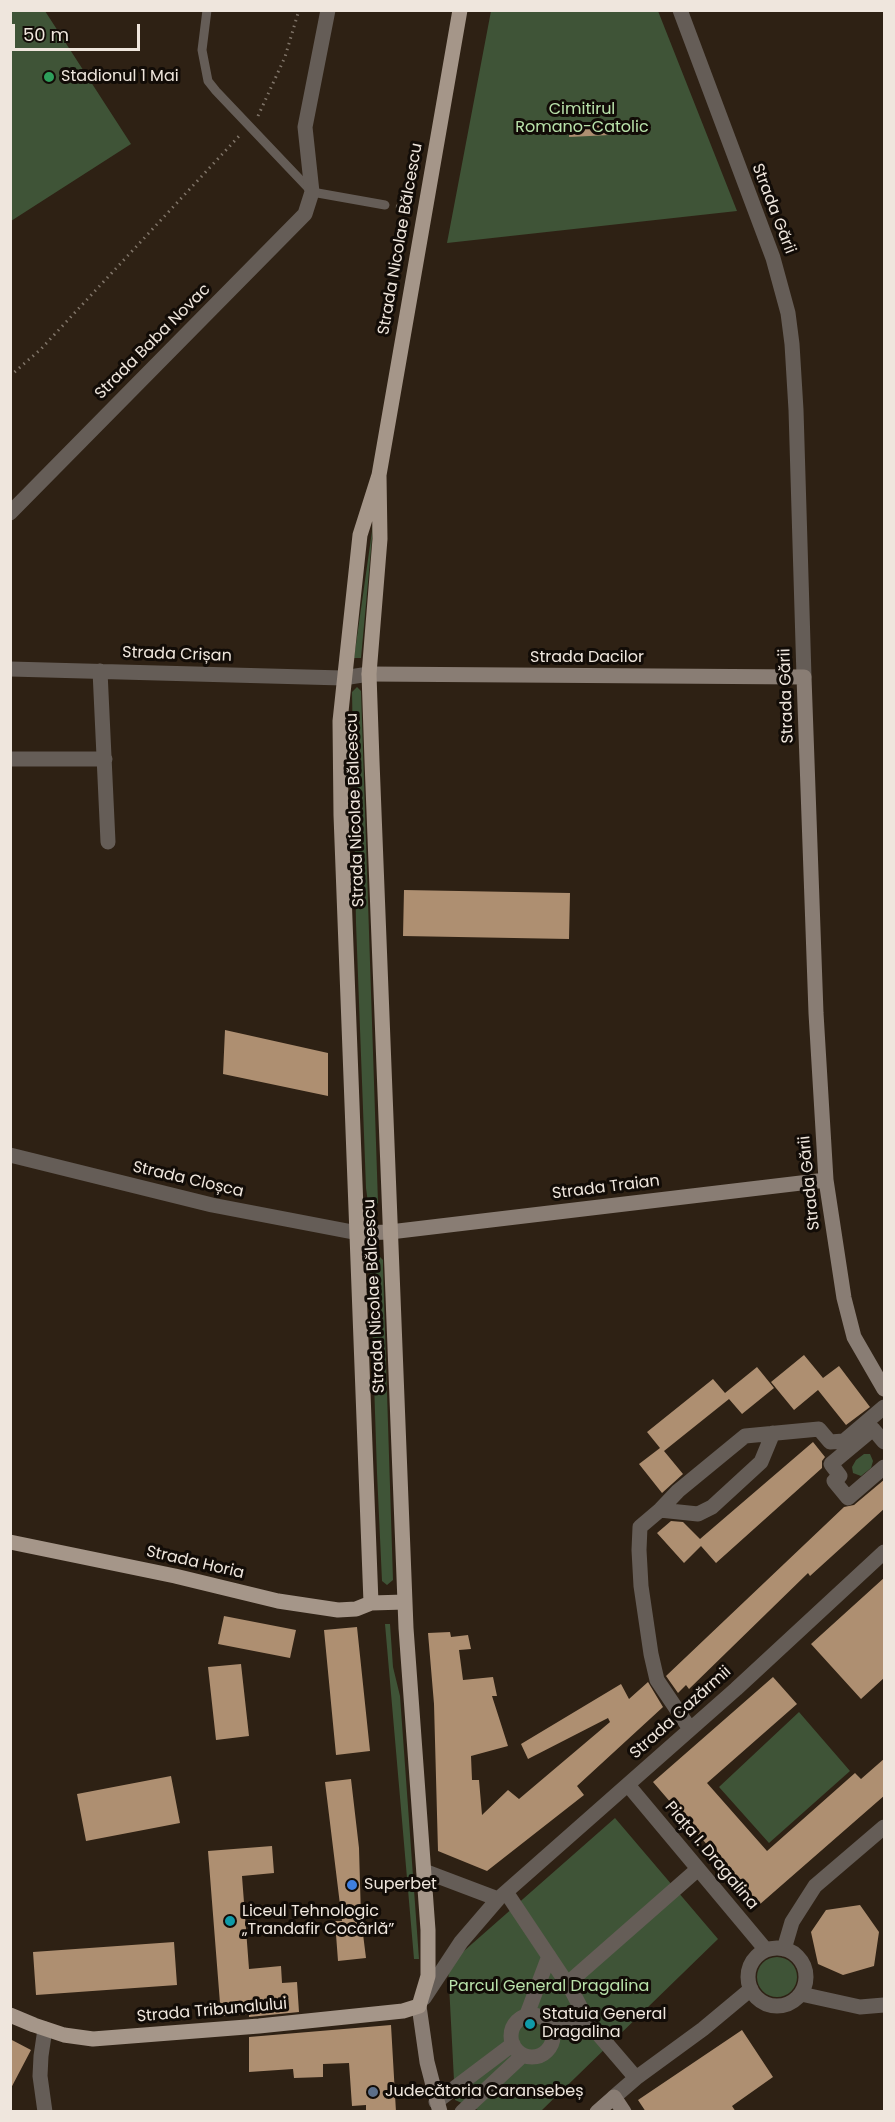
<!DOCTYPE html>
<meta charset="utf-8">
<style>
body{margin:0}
#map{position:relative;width:895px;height:2122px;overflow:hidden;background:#2e2114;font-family:Poppins,sans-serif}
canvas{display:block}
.frame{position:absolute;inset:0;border:12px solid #efe6dd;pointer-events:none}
.scale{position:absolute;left:12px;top:24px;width:128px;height:27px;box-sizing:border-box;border:3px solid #efe6dd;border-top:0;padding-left:8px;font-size:18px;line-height:21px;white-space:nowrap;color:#efe6dd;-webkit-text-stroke:4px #120c07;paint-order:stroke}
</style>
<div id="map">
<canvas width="895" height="2122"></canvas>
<div class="frame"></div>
<div class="scale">50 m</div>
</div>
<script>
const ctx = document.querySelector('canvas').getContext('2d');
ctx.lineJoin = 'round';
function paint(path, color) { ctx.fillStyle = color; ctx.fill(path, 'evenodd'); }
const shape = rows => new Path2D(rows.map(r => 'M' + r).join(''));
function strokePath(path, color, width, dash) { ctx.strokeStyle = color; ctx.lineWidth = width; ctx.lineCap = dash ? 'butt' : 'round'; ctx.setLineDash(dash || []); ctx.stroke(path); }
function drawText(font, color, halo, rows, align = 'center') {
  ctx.font = font + ' Poppins,sans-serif'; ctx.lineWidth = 6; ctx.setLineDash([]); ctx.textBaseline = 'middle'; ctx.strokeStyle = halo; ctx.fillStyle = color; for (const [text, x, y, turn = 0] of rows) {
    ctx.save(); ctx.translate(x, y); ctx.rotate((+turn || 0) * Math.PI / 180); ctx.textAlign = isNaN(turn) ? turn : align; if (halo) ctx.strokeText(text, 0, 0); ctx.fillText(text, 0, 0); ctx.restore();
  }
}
const green = shape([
 [11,10,45,11,131,144,11,221],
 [491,11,658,11,737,211,447,243],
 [374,517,361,658,354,658],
 [357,687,361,691,378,1203,374,1207,368,1203,366,1188,356,923,352,692],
 [373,1256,379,1256,383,1260,383,1268,393,1580,387,1585,382,1581,377,1473,370,1261],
 [864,1454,870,1454,873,1461,871,1468,861,1476,853,1473,852,1467,856,1460],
 [385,1624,390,1624,393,1667,400,1696,419,1959,414,1959],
 [799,1712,850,1771,769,1843,719,1787],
 [615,1818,718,1939,541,2111,480,2111,455,2100,448,1965],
 '757 1977a20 20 0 1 1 40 0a20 20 0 1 1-40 0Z'
]);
const building = shape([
 [608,121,610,135,569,137,569,127],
 [404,890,570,893,569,939,403,936],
 [225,1030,328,1053,328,1096,223,1074],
 [804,1355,823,1378,839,1366,870,1407,846,1425,818,1390,794,1410,771,1382],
 [757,1367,774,1388,742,1414,729,1399,664,1451,683,1474,662,1493,639,1464,660,1448,647,1432,713,1379,725,1393],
 [813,1442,825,1457,822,1461,822,1468,716,1563,701,1546,684,1563,657,1533,671,1521,683,1522,700,1539],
 [885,1479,885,1508,810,1576,808,1573,689,1689,686,1685,678,1693,666,1676,844,1507,854,1505],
 [885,1577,885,1677,861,1699,811,1644],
 [224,1616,296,1630,290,1658,218,1644],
 [357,1627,370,1751,336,1755,324,1630],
 [450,1632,451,1637,468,1635,471,1649,459,1650,463,1680,493,1677,497,1696,492,1696,508,1746,471,1756,472,1780,479,1780,482,1815,508,1790,519,1799,610,1722,608,1718,528,1759,521,1744,621,1684,629,1699,648,1682,663,1707,577,1786,584,1795,487,1871,438,1851,434,1704,428,1633],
 [241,1664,249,1736,216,1740,208,1667],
 [773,1677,797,1704,707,1783,767,1851,855,1773,861,1779,885,1758,885,1795,759,1905,653,1782],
 [171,1776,180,1823,86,1841,77,1794],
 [351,1779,359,1848,361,1918,366,1958,338,1961,335,1921,342,1921,325,1782],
 [272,1846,274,1873,242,1876,249,1969,281,1966,282,1983,297,1982,299,2012,249,2017,249,2014,221,2016,208,1851],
 [860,1905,879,1932,874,1966,843,1975,818,1964,811,1932,826,1910],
 [174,1942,177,1985,36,1995,33,1952],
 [391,2025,396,2112,366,2112,366,2105,352,2106,349,2063,323,2064,323,2077,294,2078,293,2069,249,2072,249,2037],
 [742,2030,773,2077,732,2106,736,2112,646,2112,638,2100],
 [10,2039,31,2050,10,2090]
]);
const path = shape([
 [258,116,285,57,299,10],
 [396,206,410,209],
 [10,376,41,349,241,134]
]);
const lane = shape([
 [207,10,202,50,208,81,216,91,312,192,385,205]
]);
const street = shape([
 [680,10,773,258,788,313,792,344,796,410,804,677],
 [10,513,305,214,312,192,305,127,328,10],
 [10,669,343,678,369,674],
 [100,671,108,842],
 [11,759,105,759],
 [10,1155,212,1205,358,1233],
 [884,1442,873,1429,831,1464,840,1476,834,1481,848,1498,884,1467],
 [660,1510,698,1514,712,1507,761,1462,773,1433],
 [690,1729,657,1680,651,1654,641,1586,639,1550,640,1527,660,1510,678,1491,745,1436,819,1429,830,1442,844,1441,884,1407],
 [628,1785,766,1950],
 [424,1871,498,1899],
 [506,1892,572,1991,588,2022,636,2078],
 '748 1977a29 29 0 1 1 58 0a29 29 0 1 1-58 0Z',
 [784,1949,792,1922,815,1886,884,1827],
 [567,1984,698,1869],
 [801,1994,860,2007,884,2005],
 [424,1998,461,1942,498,1899,736,1689,884,1552],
 '511 2036a21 21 0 1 1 42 0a21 21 0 1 1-42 0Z',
 [526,2017,549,1956],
 [553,2031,588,2022],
 [614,2097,636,2078,703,2029,751,1989],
 [436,2102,513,2044],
 [45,2112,40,2076,41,2056,45,2029],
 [462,2112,523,2055]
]);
const secondary = shape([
 [369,674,804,677,816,1013,826,1180,844,1298,854,1337,884,1389],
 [358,1233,390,1232,826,1180],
 [419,2006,427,2062,440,2112],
 [597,2112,614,2097,624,2112]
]);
const primary = shape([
 [10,1542,175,1576,278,1601,338,1610,356,1609,371,1603,405,1602],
 [371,1603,341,815,340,721,360,535,379,475,460,10],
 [10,2015,34,2025,64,2035,93,2039,259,2026,403,2011,419,2006,428,1976,428,1930,406,1628,372,761,369,674,380,539,379,475]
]);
const markers = [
 [49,77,6,"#2e9e5b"],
 [352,1885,6,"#3f7fe0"],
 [230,1921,6,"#0f9aa8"],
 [530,2024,6,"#0f9aa8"],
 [373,2092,6,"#5c6f8a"]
];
const poiNames = [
 ["Stadionul 1 Mai",61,77],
 ["Superbet",364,1885],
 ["Liceul Tehnologic",242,1912],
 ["„Trandafir Cocârlă”",242,1930],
 ["Statuia General",542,2015],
 ["Dragalina",542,2033],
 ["Judecătoria Caransebeș",385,2092]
];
const parkNames = [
 ["Cimitirul",582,110],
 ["Romano-Catolic",582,128],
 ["Parcul General Dragalina",549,1987]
];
const streetNames = [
 ["Strada Gării",773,209,69],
 ["Strada Nicolae Bălcescu",401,239,-80],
 ["Strada Baba Novac",153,342,-45],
 ["Strada Crișan",177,655,2],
 ["Strada Dacilor",587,658],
 ["Strada Gării",787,696,-92],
 ["Strada Nicolae Bălcescu",356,810,-92],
 ["Strada Cloșca",188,1180,13],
 ["Strada Gării",810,1183,-96],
 ["Strada Traian",606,1188,-7],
 ["Strada Nicolae Bălcescu",375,1296,-93],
 ["Strada Horia",195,1563,13],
 ["Strada Cazărmii",681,1713,-42],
 ["Piața I. Dragalina",711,1856,50],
 ["Strada Tribunalului",212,2011,-5]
];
paint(green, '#3f5437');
paint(building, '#ae8f71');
strokePath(path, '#807569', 3, [1.5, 4.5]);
strokePath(lane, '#655d57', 9);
strokePath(street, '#655d57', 15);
strokePath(secondary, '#897d74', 15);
strokePath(primary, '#a59689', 15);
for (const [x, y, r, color] of markers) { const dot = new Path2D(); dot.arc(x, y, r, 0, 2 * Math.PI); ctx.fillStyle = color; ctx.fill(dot); strokePath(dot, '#120c07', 2); }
drawText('16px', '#efe6dd', '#120c07', poiNames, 'left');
drawText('16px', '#b9e2aa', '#120c07', parkNames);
drawText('16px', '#efe6dd', '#120c07', streetNames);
</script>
